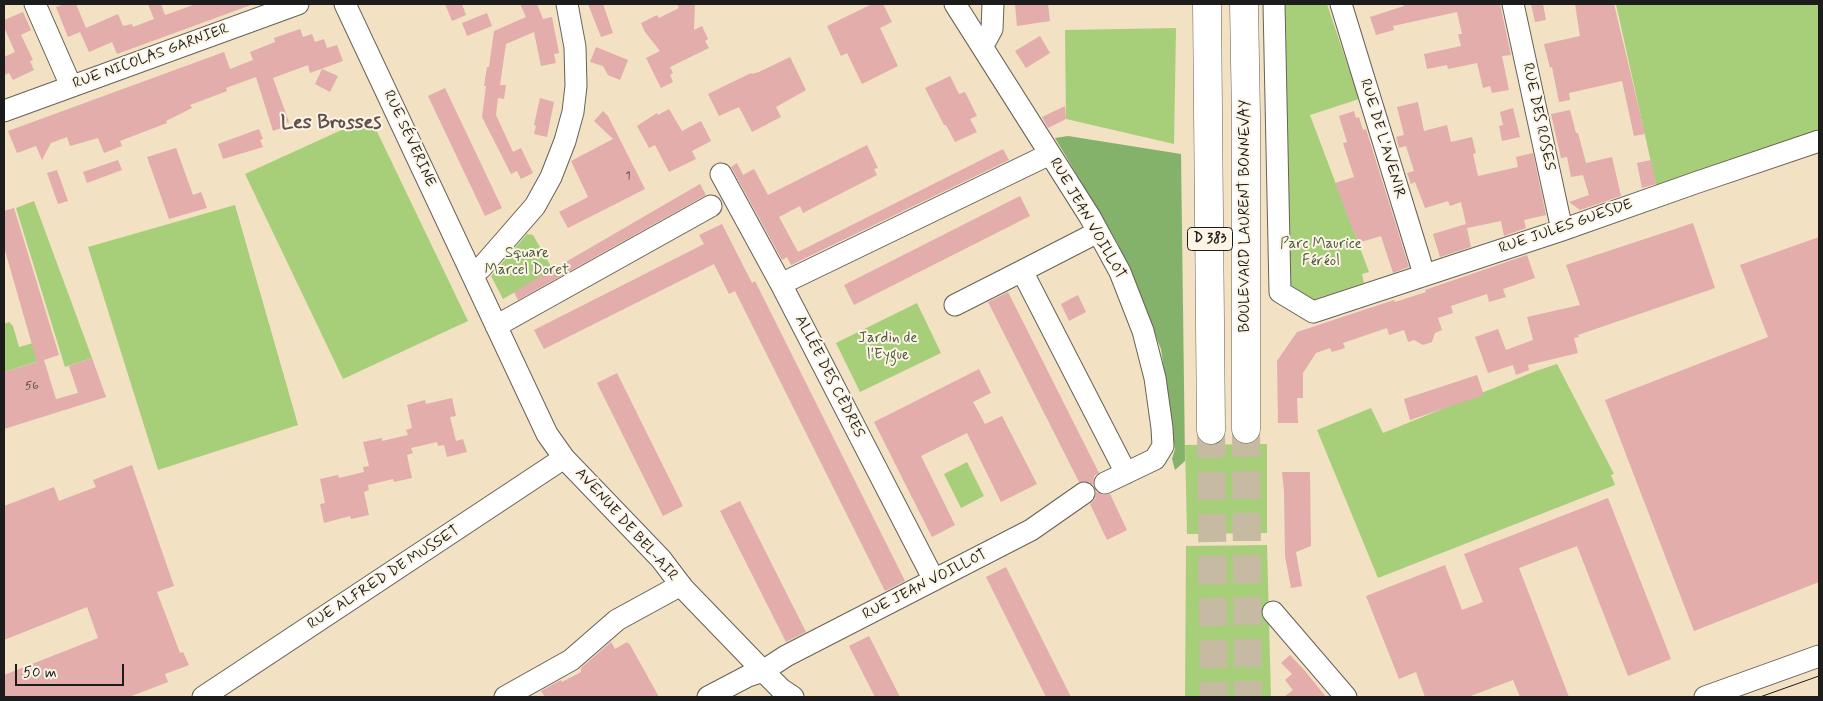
<!DOCTYPE html>
<meta charset="utf-8">
<style>
body{margin:0}
#map{position:relative;width:1823px;height:701px;overflow:hidden;background:#f2e1c3;font-family:Mynerve,sans-serif}
canvas{display:block}
.frame{position:absolute;inset:0;border:5px solid #1c1c1c;pointer-events:none}
.scale{position:absolute;left:15px;top:664px;width:109px;height:22px;box-sizing:border-box;border:2px solid #1c1c1c;border-top:0;padding-left:6px;font-size:15px;line-height:18px;white-space:nowrap;color:#1c1c1c;-webkit-text-stroke:4px #fcf5e5;paint-order:stroke}
</style>
<div id="map">
<canvas width="1823" height="701"></canvas>
<div class="frame"></div>
<div class="scale">50 m</div>
</div>
<script>
const ctx = document.querySelector('canvas').getContext('2d');
ctx.lineJoin = 'round';
function paint(path, color) { ctx.fillStyle = color; ctx.fill(path, 'evenodd'); }
const shape = rows => new Path2D(rows.map(r => 'M' + r).join(''));
function strokePath(path, color, width, dash) { ctx.strokeStyle = color; ctx.lineWidth = width; ctx.lineCap = dash ? 'butt' : 'round'; ctx.setLineDash(dash || []); ctx.stroke(path); }
function drawText(font, color, halo, rows, align = 'center') {
  ctx.font = font + ' Mynerve,sans-serif'; ctx.lineWidth = 4; ctx.setLineDash([]); ctx.textBaseline = 'middle'; ctx.strokeStyle = halo; ctx.fillStyle = color; for (const [text, x, y, turn = 0] of rows) {
    ctx.save(); ctx.translate(x, y); ctx.rotate((+turn || 0) * Math.PI / 180); ctx.textAlign = isNaN(turn) ? turn : align; if (halo) ctx.strokeText(text, 0, 0); ctx.fillText(text, 0, 0); ctx.restore();
  }
}
const green = shape([
 [1278,4,1327,4,1359,99,1310,115,1369,272,1362,274,1364,283,1303,303,1284,291],
 [1616,4,1819,4,1819,130,1656,185],
 [1176,28,1174,144,1066,119,1065,30],
 [370,117,468,321,343,379,245,174],
 [34,201,92,358,65,367,16,208],
 [235,205,298,425,158,470,88,247],
 [527,234,533,235,553,270,503,299,491,276],
 [917,303,941,353,860,392,836,343],
 [9,322,13,326,19,347,33,343,39,361,4,372,4,324],
 [1557,364,1614,474,1611,475,1615,485,1378,578,1317,430,1371,408,1383,433,1536,371],
 [1267,444,1267,533,1187,534,1185,445],
 [967,462,984,496,961,508,944,474],
 [1267,545,1271,697,1185,697,1186,546]
]);
const forest = shape([
 [1068,136,1181,154,1185,461,1175,470,1172,459,1175,449,1161,349,1118,244,1055,138]
]);
const building = shape([
 [64,4,76,4,86,28,118,14,123,26,132,24,133,27,154,19,148,4,161,4,165,15,196,4,250,4,251,5,117,54,112,42,89,52,80,32,68,37,56,7],
 [445,4,462,4,466,15,452,21],
 [520,4,537,4,543,19,552,17,559,53,554,54,556,63,541,66,534,32,506,44,500,85,506,85,504,99,498,98,496,115,513,152,521,148,533,173,521,179,517,171,511,174,482,117,486,86,484,86,487,67,489,67,494,31,526,17],
 [588,4,603,4,613,33,601,37],
 [677,4,695,4,694,30,702,26,708,39,705,41,709,48,670,67,673,73,670,75,673,82,661,88,646,58,660,51,645,32,641,23,657,15,659,18,679,8],
 [872,4,883,4,892,22,880,28,898,66,862,84,847,53,841,56,827,26],
 [1015,4,1048,4,1050,21,1017,26],
 [1403,4,1500,4,1511,55,1502,56,1509,90,1492,93,1490,86,1483,88,1477,63,1448,69,1447,65,1427,69,1424,54,1461,46,1458,34,1462,34,1457,12,1393,26,1394,30,1376,35,1370,17,1404,6],
 [1531,4,1543,4,1546,20,1535,22],
 [1575,4,1614,4,1645,134,1634,136,1622,81,1569,93,1570,100,1559,102,1552,67,1550,68,1544,44,1580,36],
 [23,12,31,30,21,35,33,60,30,61,34,70,13,80,9,73,4,75,4,57,15,52,4,27,4,20],
 [487,13,492,26,467,36,462,23],
 [300,29,303,37,312,34,315,42,324,39,327,48,337,45,343,61,310,73,308,65,273,78,289,122,283,124,284,127,273,131,256,77,226,88,227,91,190,105,192,108,166,121,167,123,120,141,122,146,104,153,98,138,70,146,67,137,51,143,42,160,36,146,17,153,8,131,224,52,230,69,253,60,250,52,275,42,274,38],
 [1040,36,1050,53,1026,68,1015,51],
 [596,47,628,60,620,80,608,75,603,66,590,62],
 [790,57,806,90,776,107,781,117,752,132,739,107,719,116,708,94,751,73,752,74,759,72],
 [322,69,338,76,330,92,315,84],
 [950,76,959,94,965,92,977,116,970,119,977,132,955,142,946,125,944,125,925,88],
 [445,88,502,208,485,216,428,96],
 [540,98,554,102,547,137,534,134,536,126,534,125],
 [1418,102,1424,131,1447,125,1451,142,1472,137,1476,153,1473,154,1478,176,1518,167,1516,157,1533,153,1546,215,1524,220,1526,228,1504,236,1501,221,1467,228,1471,247,1440,257,1433,234,1466,224,1461,202,1450,206,1448,201,1425,208,1415,182,1411,184,1407,173,1414,171,1406,146,1399,148,1396,137,1404,135,1397,107],
 [1065,106,1066,119,1048,128,1042,117],
 [1513,108,1520,137,1502,141,1499,126,1503,125,1500,112],
 [669,109,682,131,701,121,711,141,692,151,696,159,669,172,655,145,649,148,637,126,657,113,658,115],
 [1570,110,1576,133,1578,133,1586,163,1612,157,1621,196,1580,210,1569,202,1589,195,1583,175,1571,177,1567,157,1561,158,1551,114],
 [603,111,608,116,645,189,568,228,559,212,588,197,571,161,613,139,594,121],
 [1354,111,1356,118,1359,117,1363,130,1366,129,1409,267,1393,273,1381,236,1358,243,1335,183,1354,177,1343,143,1347,142,1339,116],
 [259,129,263,139,260,140,263,147,223,159,218,144],
 [867,145,878,168,874,169,877,175,803,213,800,206,779,217,798,252,1003,149,1009,160,791,265,787,257,782,260,731,167,737,163,743,175,754,169,768,195],
 [176,148,193,195,201,192,207,208,169,219,147,157],
 [118,160,122,170,87,183,83,172],
 [1651,160,1656,184,1642,188,1637,163],
 [57,170,68,201,58,204,47,173],
 [700,184,706,195,518,300,514,292],
 [1020,196,1030,216,854,305,844,285],
 [14,208,59,355,44,360,56,399,78,393,69,366,92,358,106,397,4,429,4,372,37,362,4,247,4,211],
 [1693,223,1715,288,1578,335,1579,337,1574,338,1578,353,1528,365,1529,370,1516,375,1513,365,1488,373,1475,337,1498,329,1506,350,1533,340,1527,317,1580,305,1566,265],
 [722,224,752,283,755,281,905,581,885,591,735,291,729,294,714,264,544,349,534,330,704,244,699,235],
 [1819,237,1819,582,1694,631,1605,400,1768,337,1740,265],
 [1527,255,1535,278,1503,289,1506,297,1489,302,1487,294,1451,306,1453,313,1438,318,1442,330,1435,333,1432,342,1423,345,1414,340,1408,342,1404,330,1389,335,1387,328,1343,343,1345,348,1332,352,1330,348,1316,353,1303,373,1303,398,1297,398,1298,423,1278,423,1277,361,1297,332,1394,300,1395,302,1426,292,1425,290],
 [1008,292,1099,473,1094,476,1093,485,1089,482,1079,482,988,302],
 [1078,295,1086,312,1069,321,1061,304],
 [979,369,991,393,973,402,985,424,1002,416,1037,484,1001,502,967,433,921,456,955,525,932,537,874,422],
 [617,373,683,506,663,516,597,383],
 [1477,375,1484,395,1410,420,1404,399],
 [452,398,456,416,450,417,456,441,463,439,467,452,447,457,444,445,438,446,437,442,411,448,413,453,407,455,412,478,394,482,393,479,368,485,369,490,364,492,369,515,351,519,350,516,324,523,320,504,325,503,320,479,338,475,339,478,364,472,363,467,369,466,363,442,382,438,382,441,408,435,406,430,412,428,407,405,425,400,426,404],
 [132,465,174,586,157,592,180,653,183,652,189,665,165,674,168,682,129,697,4,697,4,675,98,638,87,607,4,640,4,506,54,487,59,501,96,487,93,480],
 [1282,472,1310,472,1311,546,1296,552,1302,586,1291,588,1285,556,1284,491],
 [1096,492,1104,495,1110,494,1127,530,1107,540,1090,504,1095,499],
 [1608,498,1671,659,1628,676,1577,546,1519,568,1569,697,1520,697,1513,680,1468,697,1425,697,1416,672,1399,679,1366,596,1445,565,1462,610,1483,602,1464,554],
 [740,501,806,632,786,642,720,511],
 [1006,567,1071,697,1046,697,986,577],
 [869,636,900,697,875,697,849,646],
 [611,642,615,649,627,642,628,644,629,643,659,697,545,697,541,691,561,680,562,682,581,672,581,668],
 [1290,655,1305,671,1326,697,1284,697,1293,690,1285,680,1292,674,1281,663]
]);
const highwayTunnel = shape([
 [1246,429,1248,697],
 [1211,430,1214,697]
]);
const minor = shape([
 [35,4,71,86],
 [345,4,547,434,564,458,661,559,683,588,767,675,781,689,793,697],
 [955,4,1090,217,1120,272,1143,331,1155,378,1162,428,1163,446,1155,459,1105,483],
 [1274,4,1280,292,1313,312,1562,230,1695,183,1819,141],
 [1341,4,1424,274],
 [1513,4,1562,230],
 [980,43,986,40,992,29,993,4],
 [4,111,298,4],
 [721,174,781,284,934,580],
 [1098,232,1022,271,1126,473],
 [473,274,481,268,535,206,551,177,565,141,573,112,576,86,575,47,567,4],
 [781,284,1050,154],
 [955,305,1022,271],
 [496,326,711,206],
 [1273,612,1346,697],
 [203,697,564,458],
 [505,697,571,660,617,620,681,585],
 [708,697,748,676,763,671,786,656,1031,530,1084,493],
 [1705,697,1819,656]
]);
const highway = shape([
 [1207,4,1211,430],
 [1244,4,1246,117,1246,429]
]);
const tram = shape([
 [1760,697,1819,676]
]);
const numberNames = [
 ["1",628,176],
 ["56",32,386]
];
const shields = [
 [1210,239,45]
];
const shieldNames = [
 ["D 383",1210,239]
];
const streetNames = [
 ["RUE NICOLAS GARNIER",151,57,-20],
 ["RUE DES ROSES",1538,117,78],
 ["RUE SÉVERINE",409,139,65],
 ["RUE DE L'AVENIR",1382,139,73],
 ["BOULEVARD LAURENT BONNEVAY",1246,216,-90],
 ["RUE JEAN VOILLOT",1087,219,60],
 ["RUE JULES GUESDE",1566,227,-19],
 ["ALLÉE DES CÈDRES",829,377,63],
 ["AVENUE DE BEL-AIR",626,525,48],
 ["RUE ALFRED DE MUSSET",384,578,-33],
 ["RUE JEAN VOILLOT",925,585,-27]
];
const parkNames = [
 ["Parc Maurice",1321,245],
 ["Féréol",1321,262],
 ["Square",527,254],
 ["Marcel Doret",527,271],
 ["Jardin de",888,339],
 ["l'Eygue",888,356]
];
const districtNames = [
 ["Les Brosses",331,124]
];
paint(green, '#a7cf7a');
paint(forest, '#85b26a');
paint(building, '#e2adab');
strokePath(highwayTunnel, '#c7baa2', 28, [28, 14]);
strokePath(minor, '#676156', 23);
strokePath(highway, '#676156', 29);
strokePath(minor, '#fff', 21);
strokePath(highway, '#fff', 28);
strokePath(tram, '#1c1c1c', 1);
drawText('12px', '#4e4040', null, numberNames);
for (const [x, y, w] of shields) { const box = new Path2D(); box.roundRect(x - w / 2, y - 11.5, w, 23, 4); ctx.fillStyle = '#fcf5e5'; ctx.fill(box); strokePath(box, '#1c1c1c', 1); }
drawText('bold 14px', '#1c1c1c', null, shieldNames);
drawText('15px', '#1c1c1c', '#fcf5e5', streetNames);
drawText('15px', '#4d5b3d', '#fcf5e5', parkNames);
drawText('bold 20px', '#614f4e', '#fcf5e5', districtNames);
</script>
